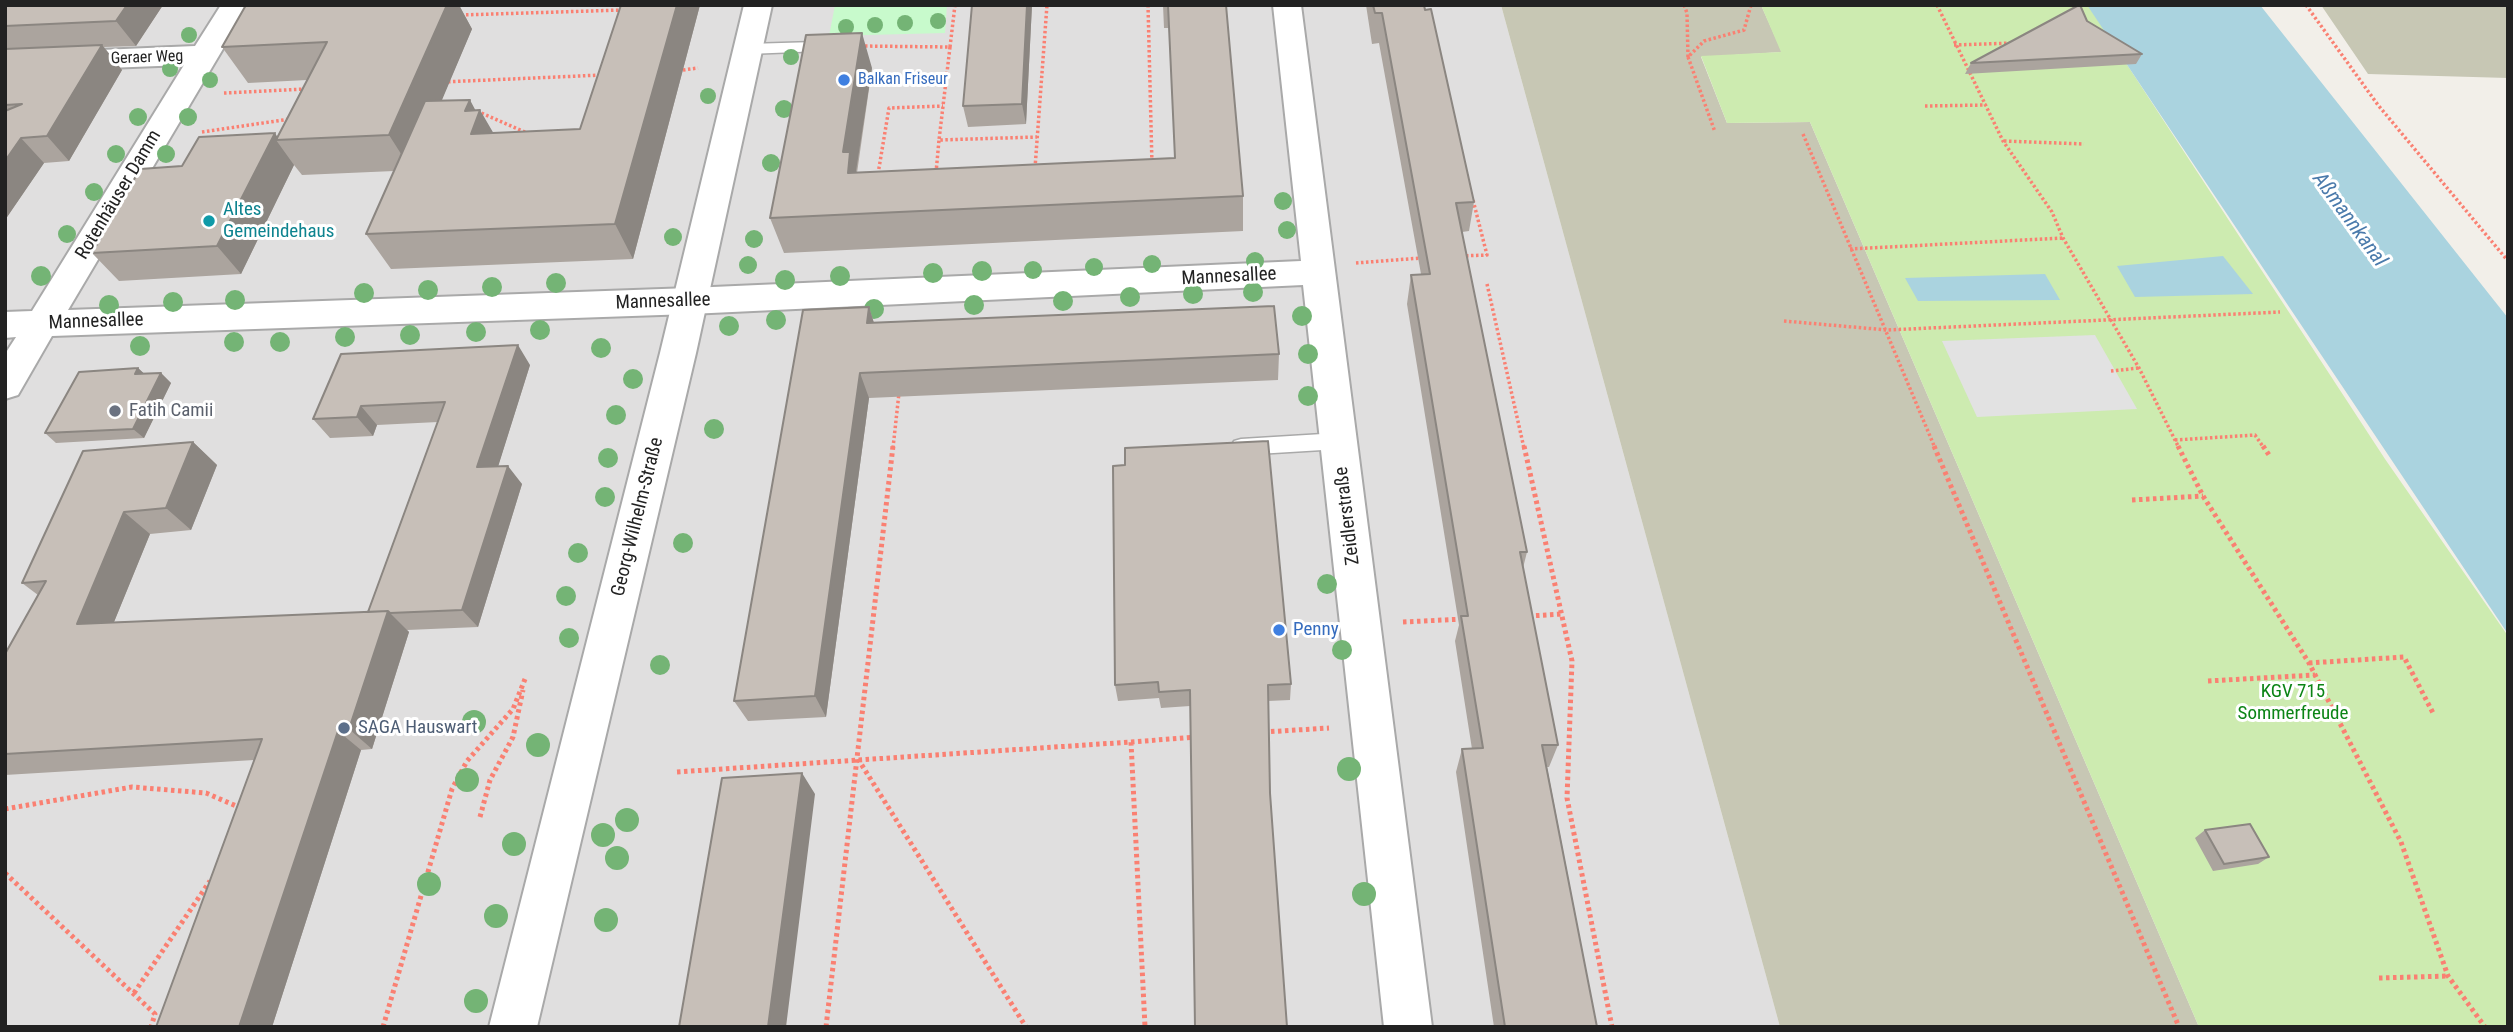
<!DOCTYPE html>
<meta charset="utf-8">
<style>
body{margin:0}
#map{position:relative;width:2513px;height:1032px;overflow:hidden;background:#f2efe9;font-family:"Roboto Condensed",sans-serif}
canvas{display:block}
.frame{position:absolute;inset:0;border:7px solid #222;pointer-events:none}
</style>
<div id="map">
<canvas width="2513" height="1032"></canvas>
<div class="frame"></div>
</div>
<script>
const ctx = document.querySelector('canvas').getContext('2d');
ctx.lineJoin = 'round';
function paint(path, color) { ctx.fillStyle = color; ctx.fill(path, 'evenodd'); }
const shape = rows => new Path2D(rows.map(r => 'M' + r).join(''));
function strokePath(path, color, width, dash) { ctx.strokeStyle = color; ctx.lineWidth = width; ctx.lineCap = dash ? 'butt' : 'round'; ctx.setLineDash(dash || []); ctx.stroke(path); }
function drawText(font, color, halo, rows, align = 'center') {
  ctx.font = font + ' "Roboto Condensed",sans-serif'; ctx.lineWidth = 6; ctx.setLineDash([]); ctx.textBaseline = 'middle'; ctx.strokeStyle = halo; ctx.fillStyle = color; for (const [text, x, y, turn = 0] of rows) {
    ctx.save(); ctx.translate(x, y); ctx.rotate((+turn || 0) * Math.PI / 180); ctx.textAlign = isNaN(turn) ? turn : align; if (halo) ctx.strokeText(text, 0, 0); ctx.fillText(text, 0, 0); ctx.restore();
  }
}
const residential = shape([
 [5,5,1501,5,1780,1027,5,1027]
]);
const construction = shape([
 [1501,5,1761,5,1782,52,1701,57,1727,123,1810,122,2199,1027,1780,1027],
 [2321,5,2508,5,2508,78,2368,74]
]);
const grass = shape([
 [1761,5,2088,5,2385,459,2508,636,2508,1027,2199,1027,1810,122,1727,123,1701,56,1781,52]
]);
const park = shape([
 [835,5,947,5,945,33,829,36]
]);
const parking = shape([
 [2095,335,2137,409,1977,417,1942,341]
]);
const water = shape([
 [2087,5,2260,5,2508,318,2508,634],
 [2223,256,2253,294,2135,297,2117,266],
 [2045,274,2060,300,1918,301,1905,278]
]);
const pathFar1 = shape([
 [1148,5,1152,165],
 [1684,5,1687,13,1688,57,1704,41,1744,30,1751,5],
 [1937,5,2003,141,2052,212,2063,238,2139,368,2179,448],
 [2306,5,2378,105,2508,261],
 [461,15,623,10],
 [1954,45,2013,43],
 [860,46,950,47,955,5],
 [950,47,939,140,1037,137],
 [1688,57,1715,132],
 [683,70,698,68],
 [443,82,602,75],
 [224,93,306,89],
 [1925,106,1986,105],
 [477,111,527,133],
 [202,132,290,119],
 [1803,134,1935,448],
 [2004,141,2084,144],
 [1035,168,1047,5],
 [936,173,939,140],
 [878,174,889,108,943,106],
 [1850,249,2063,238],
 [1461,256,1487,255,1473,200],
 [1356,263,1421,258],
 [1487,284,1524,448],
 [1784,321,1887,330,2280,312],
 [2111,371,2139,368],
 [2175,440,2255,435,2264,448],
 [893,448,899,393]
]);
const path = shape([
 [1524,446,1572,661,1567,798,1612,1027],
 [1934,446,2179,1027],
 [2178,446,2203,496,2309,663,2401,842,2448,976,2485,1027],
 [2263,446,2269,455],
 [2132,500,2203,496],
 [1529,616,1563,614],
 [1403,622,1464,619],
 [2309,663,2404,657,2433,713],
 [2208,681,2315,675],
 [1264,732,1329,728],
 [1131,742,1196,737],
 [858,759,1026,1027],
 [677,772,1131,742,1145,1027],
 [5,809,132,787,206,793,241,808],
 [480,817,490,780,513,737,523,690],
 [5,873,155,1014,151,1027],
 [2379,978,2448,976],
 [134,993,210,881],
 [383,1027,452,789,467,761,513,709,525,679],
 [826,1027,893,446]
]);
const service = shape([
 [815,42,821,43,823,47,821,51,748,54,740,49,748,44,815,42],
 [1339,433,1346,435,1349,441,1346,447,1339,449,1241,455,1234,453,1231,447,1234,441,1241,439,1339,433]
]);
const minor = shape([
 [221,5,249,5,68,310,690,288,1301,261,1273,5,1301,5,1432,1027,1384,1027,1303,285,690,314,52,336,18,395,5,399,5,354,16,337,5,338,5,312,32,311,184,65,5,72,5,54,195,46,221,5]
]);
const tertiary = shape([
 [744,5,772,5,696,353,537,1027,489,1027,660,353,744,5]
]);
const trees = [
 [938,21,8],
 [905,23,8],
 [875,25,8],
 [846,27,8],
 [189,35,8],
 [791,57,8],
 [170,69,8],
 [210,80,8],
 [708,96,8],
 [784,109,9],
 [138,117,9],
 [188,117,9],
 [116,154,9],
 [166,154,9],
 [771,163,9],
 [94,192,9],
 [1283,201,9],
 [1287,230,9],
 [67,234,9],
 [673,237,9],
 [754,239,9],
 [1255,261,9],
 [1152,264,9],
 [748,265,9],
 [1094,267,9],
 [1033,270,9],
 [982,271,10],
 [933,273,10],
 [41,276,10],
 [840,276,10],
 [785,280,10],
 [556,283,10],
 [492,287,10],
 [428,290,10],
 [1253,292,10],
 [364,293,10],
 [1193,294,10],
 [1130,297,10],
 [235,300,10],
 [1063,301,10],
 [173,302,10],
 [109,305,10],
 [974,305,10],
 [874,309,10],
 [1302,316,10],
 [776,320,10],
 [729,326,10],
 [540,330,10],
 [476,332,10],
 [410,335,10],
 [345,337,10],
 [234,342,10],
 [280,342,10],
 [140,346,10],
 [601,348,10],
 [1308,354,10],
 [633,379,10],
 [1308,396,10],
 [616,415,10],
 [714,429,10],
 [608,458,10],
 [605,497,10],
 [683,543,10],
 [578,553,10],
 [1327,584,10],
 [566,596,10],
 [569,638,10],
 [1342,650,10],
 [660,665,10],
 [474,722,12],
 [538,745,12],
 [1349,769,12],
 [467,780,12],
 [627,820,12],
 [603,835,12],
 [514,844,12],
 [617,858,12],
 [429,884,12],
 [1364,894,12],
 [496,916,12],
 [606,920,12],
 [476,1001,12]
];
const wall = shape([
 [5,5,163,5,136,46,104,47,122,70,69,161,44,163,5,220],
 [246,5,459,5,472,29,441,101,476,110,493,133,580,129,621,5,700,5,633,259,391,269,366,234,394,171,302,175,294,165,241,274,119,281,92,253,182,166,275,133,277,137,307,80,248,83,222,47],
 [972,5,1032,5,1026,124,968,127,963,106],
 [1163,5,1226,5,1243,196,1243,231,784,253,770,218,872,68,857,173,1175,158,1169,28,1164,28],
 [1366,5,1424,5,1474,202,1469,231,1462,232,1527,552,1523,568,1558,745,1549,767,1547,767,1597,1027,1494,1027,1456,772,1462,749,1472,749,1455,641,1459,625,1407,304,1411,275,1421,274,1379,43,1372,44],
 [2142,54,2136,64,1965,74,1971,63],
 [869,307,874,323,1279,354,1278,380,869,398,826,717,748,721,734,701],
 [341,354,530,365,498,466,522,484,478,627,407,630,409,632,372,749,361,750,272,1027,156,1027,254,760,5,775,5,654,38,595,22,583,193,442,217,465,191,530,150,534,114,622,368,612,438,422,377,425,373,436,330,438,313,419],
 [138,368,144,374,161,373,171,383,144,438,56,443,45,433],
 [1113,466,1291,684,1290,700,1268,701,1270,793,1190,706,1161,708,1159,698,1118,701,1115,685],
 [2205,830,2269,857,2258,864,2213,871,2195,838]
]);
const shadedWall = shape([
 [127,5,163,5,136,46,116,21],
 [447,5,459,5,472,29,412,171,389,135],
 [677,5,700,5,633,259,615,224],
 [1027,5,1032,5,1026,124,1022,104],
 [862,33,872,68,856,171,861,187,848,173,843,152],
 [102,45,122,70,69,161,47,136],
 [470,100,478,115,480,110,501,146,471,134,465,111],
 [275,133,279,140,276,140,294,165,241,274,217,246],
 [21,138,44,163,5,220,5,161],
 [869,307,877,333,867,323],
 [518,345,530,365,492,486,477,467],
 [138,368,149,378,135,374],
 [161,373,171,383,144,438,133,429],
 [860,373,869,398,826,717,815,696],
 [361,406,377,425,373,436,357,417],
 [193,442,217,465,191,530,166,508],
 [508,466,522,484,478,627,462,610],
 [124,512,150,534,105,644,77,624],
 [388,611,409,632,372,749,349,729],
 [338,731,361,750,272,1027,239,1027],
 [802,773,815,794,786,1027,768,1027]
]);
const building = shape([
 [5,5,127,5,116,21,5,26,5,5],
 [246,5,447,5,389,135,276,140,327,42,222,47,246,5],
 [621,5,677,5,615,224,366,234,425,101,470,100,465,111,480,110,471,134,580,129,621,5],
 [972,5,1027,5,1022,104,963,106,972,5],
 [1168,5,1226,5,1243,196,770,218,806,35,862,33,843,152,850,152,848,173,1175,158,1168,5],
 [1373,5,1424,5,1425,10,1431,9,1474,202,1456,203,1527,552,1520,552,1558,745,1542,745,1597,1027,1505,1027,1462,749,1483,748,1461,616,1468,616,1411,275,1430,274,1382,13,1375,13,1373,5],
 [2079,5,2080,5,2087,21,2142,54,1971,63,2079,5],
 [102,45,47,136,21,138,5,161,5,111,22,104,5,105,5,49,102,45],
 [275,133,217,246,92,253,140,169,182,166,199,137,275,133],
 [1274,306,1279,354,860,373,815,696,734,701,803,310,869,307,867,323,1274,306],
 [518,345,477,467,508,466,462,610,390,613,388,611,368,612,445,402,361,406,357,417,313,419,341,354,518,345],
 [138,368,135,374,161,373,133,429,45,433,79,372,138,368],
 [1268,441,1291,684,1268,685,1270,793,1287,1027,1195,1027,1190,690,1159,692,1158,682,1115,685,1113,466,1125,465,1125,448,1268,441],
 [193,442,166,508,124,512,77,624,388,611,349,729,338,731,239,1027,156,1027,262,739,5,754,5,654,46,581,22,583,83,451,193,442],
 [802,773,768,1027,679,1027,722,778,802,773],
 [2250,824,2269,857,2224,864,2205,830,2250,824]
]);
const markers = [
 [844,80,7,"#3f7fe0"],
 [209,221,7,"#0f9aa8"],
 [115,411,7,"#6b7280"],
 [1279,630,7,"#3f7fe0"],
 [344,728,7,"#5c6f8a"]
];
const farStreetnames = [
 ["Geraer Weg",147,58,-2]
];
const farShopnames = [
 ["Balkan Friseur",858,80]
];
const streetNames = [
 ["Rotenhäuser Damm",119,195,-59],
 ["Mannesallee",1229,277,-3],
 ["Mannesallee",663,302,-2],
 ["Mannesallee",96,322,-2],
 ["Zeidlerstraße",1348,516,-97],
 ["Georg-Wilhelm-Straße",638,517,-76]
];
const cultureNames = [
 ["Altes",223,210],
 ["Gemeindehaus",223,232]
];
const worshipNames = [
 ["Fatih Camii",129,411]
];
const shopNames = [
 ["Penny",1293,630]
];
const parkNames = [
 ["KGV 715",2293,692],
 ["Sommerfreude",2293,714]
];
const serviceNames = [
 ["SAGA Hauswart",358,728]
];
const waterNames = [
 ["Aßmannkanal",2349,220,54]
];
paint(residential, '#e0dfdf');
paint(construction, '#c7c7b4');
paint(grass, '#cdebb0');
paint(park, '#c8facc');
paint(parking, '#e2e2e2');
paint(water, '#aad3df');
strokePath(service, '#a9a9a9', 3);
strokePath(minor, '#a9a9a9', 4);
strokePath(tertiary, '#a9a9a9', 4);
strokePath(pathFar1, '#fa8072', 3.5, [2.5, 2.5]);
strokePath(path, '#fa8072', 5, [3.5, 3.5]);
paint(service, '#fff');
paint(minor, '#fff');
paint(tertiary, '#fff');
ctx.fillStyle = '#74b475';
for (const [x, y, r] of trees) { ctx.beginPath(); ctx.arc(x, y, r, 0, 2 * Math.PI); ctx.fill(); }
paint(wall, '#aba49e');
paint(shadedWall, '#8b8681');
paint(building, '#c7bfb8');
strokePath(building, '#8b8681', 2);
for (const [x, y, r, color] of markers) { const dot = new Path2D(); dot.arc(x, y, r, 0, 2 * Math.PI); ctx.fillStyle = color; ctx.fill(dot); strokePath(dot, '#fff', 2.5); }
drawText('16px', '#222', '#fff', farStreetnames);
drawText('16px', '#366cbe', '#fff', farShopnames, 'left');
drawText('19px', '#222', '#fff', streetNames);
drawText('19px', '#0d838f', '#fff', cultureNames, 'left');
drawText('19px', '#5b616d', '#fff', worshipNames, 'left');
drawText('19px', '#366cbe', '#fff', shopNames, 'left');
drawText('19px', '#0c8416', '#fff', parkNames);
drawText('19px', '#4e5e75', '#fff', serviceNames, 'left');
drawText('italic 21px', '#4a7aab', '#fff', waterNames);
</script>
